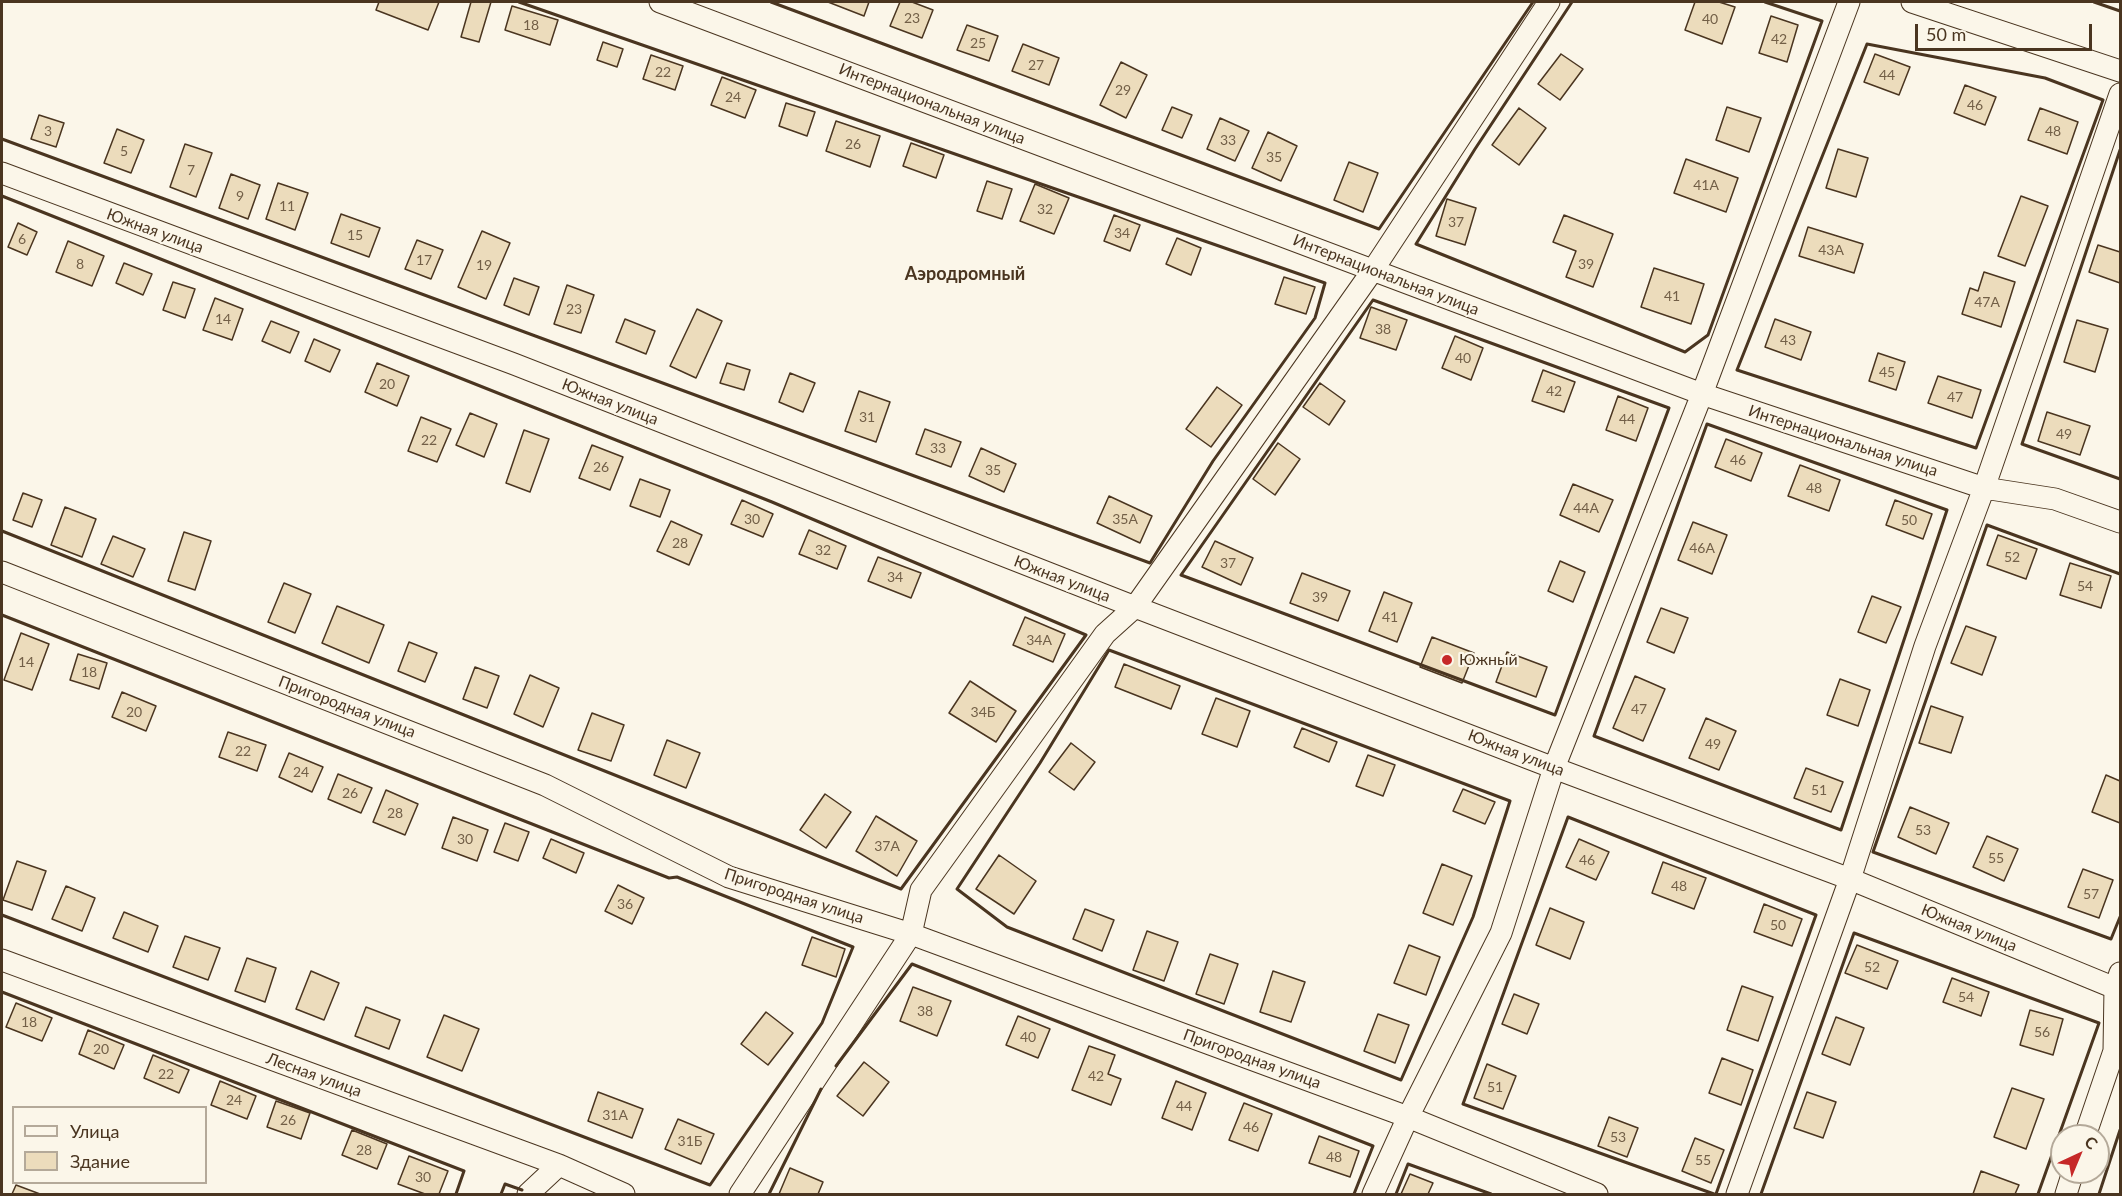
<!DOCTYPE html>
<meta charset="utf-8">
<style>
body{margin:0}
#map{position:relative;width:2122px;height:1196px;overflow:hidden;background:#fbf6e9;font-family:Lato,sans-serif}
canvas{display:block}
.frame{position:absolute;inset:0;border:3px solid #4a3520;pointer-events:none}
.legend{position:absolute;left:12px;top:1106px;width:195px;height:78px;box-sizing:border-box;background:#fbf6e9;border:2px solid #b4a999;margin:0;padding:8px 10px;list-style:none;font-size:18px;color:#4a3520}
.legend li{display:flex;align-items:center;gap:12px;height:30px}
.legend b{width:30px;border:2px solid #b4a999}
.north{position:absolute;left:2050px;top:1124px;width:60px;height:60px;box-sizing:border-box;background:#fbf6e9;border:2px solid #b4a999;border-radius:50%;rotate:44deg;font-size:16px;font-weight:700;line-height:24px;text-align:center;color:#4a3520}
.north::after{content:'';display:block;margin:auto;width:21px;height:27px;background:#c62828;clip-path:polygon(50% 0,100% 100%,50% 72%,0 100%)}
.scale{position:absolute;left:1915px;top:24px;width:177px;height:27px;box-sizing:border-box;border:3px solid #4a3520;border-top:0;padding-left:8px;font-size:18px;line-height:21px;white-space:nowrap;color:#4a3520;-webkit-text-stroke:4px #fbf6e9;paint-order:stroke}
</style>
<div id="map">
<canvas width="2122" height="1196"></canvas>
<div class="frame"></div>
<ul class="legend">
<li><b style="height:8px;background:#fbf6e9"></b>Улица</li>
<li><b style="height:16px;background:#ecdcbc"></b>Здание</li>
</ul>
<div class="north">С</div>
<div class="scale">50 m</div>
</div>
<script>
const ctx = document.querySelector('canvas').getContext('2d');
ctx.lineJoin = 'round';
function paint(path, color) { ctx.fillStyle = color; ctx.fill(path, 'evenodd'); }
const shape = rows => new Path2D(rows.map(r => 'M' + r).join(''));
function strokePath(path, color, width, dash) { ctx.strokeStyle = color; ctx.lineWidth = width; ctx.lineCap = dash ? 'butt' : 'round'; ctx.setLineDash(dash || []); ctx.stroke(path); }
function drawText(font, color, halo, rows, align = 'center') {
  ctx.font = font + ' Lato,sans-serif'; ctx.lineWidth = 4.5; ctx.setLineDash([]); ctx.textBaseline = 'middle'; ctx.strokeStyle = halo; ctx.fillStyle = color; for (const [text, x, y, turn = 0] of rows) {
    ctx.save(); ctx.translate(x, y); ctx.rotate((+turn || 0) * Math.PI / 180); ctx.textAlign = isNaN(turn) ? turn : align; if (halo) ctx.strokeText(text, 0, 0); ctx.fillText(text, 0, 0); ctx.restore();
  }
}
const building = shape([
 [379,2,439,2,428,30,376,10,379,2],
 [471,2,491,2,479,42,461,37,471,2],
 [828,2,869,2,864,16,828,2],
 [900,2,912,2,933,10,922,38,890,26,900,2],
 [1695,2,1719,2,1735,7,1722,44,1685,30,1695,2],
 [512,6,558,20,550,45,505,30,512,6],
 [1771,16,1798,25,1787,62,1759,53,1771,16],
 [967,25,998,36,989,61,957,50,967,25],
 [603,42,623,49,617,67,597,60,603,42],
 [1023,44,1059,58,1049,85,1012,71,1023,44],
 [1561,54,1583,69,1560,100,1538,84,1561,54],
 [1875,54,1910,67,1899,95,1864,82,1875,54],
 [651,55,683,66,675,90,643,79,651,55],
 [1121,62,1147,75,1126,118,1100,105,1121,62],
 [722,77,756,90,745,118,711,105,722,77],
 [1965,85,1996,97,1985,125,1954,113,1965,85],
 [786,103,815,112,807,136,779,126,786,103],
 [1172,107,1192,115,1182,138,1162,130,1172,107],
 [1727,107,1761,118,1749,152,1716,140,1727,107],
 [1519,108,1546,128,1519,165,1492,145,1519,108],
 [2040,108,2078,122,2067,154,2028,140,2040,108],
 [39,115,64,123,56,147,31,139,39,115],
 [1220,118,1249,131,1235,161,1207,149,1220,118],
 [836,121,880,136,870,167,826,151,836,121],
 [117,129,144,140,131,173,104,163,117,129],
 [1268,132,1297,146,1281,181,1252,168,1268,132],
 [911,143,944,155,936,178,903,166,911,143],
 [185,144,212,153,196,197,170,187,185,144],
 [1838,149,1868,158,1856,197,1826,188,1838,149],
 [1686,159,1738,178,1726,212,1674,193,1686,159],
 [1349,162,1378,173,1363,212,1334,200,1349,162],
 [231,174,260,185,248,219,219,208,231,174],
 [987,181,1012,189,1002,219,977,211,987,181],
 [278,183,308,193,295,230,266,219,278,183],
 [1035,184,1069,198,1054,234,1020,221,1035,184],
 [2021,196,2048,206,2025,266,1998,256,2021,196],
 [1447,199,1476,208,1465,245,1436,236,1447,199],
 [341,214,380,228,369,257,331,243,341,214],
 [1114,215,1140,225,1130,251,1104,241,1114,215],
 [1564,215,1613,234,1593,287,1566,277,1576,251,1553,242,1564,215],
 [18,223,37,232,27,255,8,247,18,223],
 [1808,227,1863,244,1854,273,1799,256,1808,227],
 [482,231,510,243,486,299,458,287,482,231],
 [1177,238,1201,248,1191,275,1166,264,1177,238],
 [417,240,443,250,431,279,405,269,417,240],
 [68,241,104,256,92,286,56,272,68,241],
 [2098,245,2120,252,2120,283,2089,272,2098,245],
 [124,263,152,274,143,295,116,283,124,263],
 [1654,268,1704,284,1691,324,1641,307,1654,268],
 [1984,272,2015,282,2001,327,1962,314,1970,288,1978,291,1984,272],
 [1284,277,1315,287,1306,314,1275,304,1284,277],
 [514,278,539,287,529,315,504,305,514,278],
 [173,282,195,289,185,318,163,310,173,282],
 [567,285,594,295,581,333,554,324,567,285],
 [215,298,243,309,232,340,203,330,215,298],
 [1371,307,1407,320,1396,350,1360,338,1371,307],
 [697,309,722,321,696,378,670,366,697,309],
 [625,319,655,331,646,354,616,342,625,319],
 [1775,319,1811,332,1801,360,1765,347,1775,319],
 [2077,320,2108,329,2095,372,2064,362,2077,320],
 [271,321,299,332,290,353,262,341,271,321],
 [1455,336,1483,348,1471,380,1442,368,1455,336],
 [314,339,340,350,330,372,305,361,314,339],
 [1878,353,1905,362,1896,390,1869,381,1878,353],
 [377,363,409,376,397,406,365,392,377,363],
 [727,363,750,370,744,390,720,383,727,363],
 [1543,370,1575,382,1564,412,1532,401,1543,370],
 [790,373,815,383,803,412,779,402,790,373],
 [1938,376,1981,390,1972,418,1928,403,1938,376],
 [1320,383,1345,401,1329,425,1303,407,1320,383],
 [1217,387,1242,405,1211,447,1186,429,1217,387],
 [859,391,890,402,876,442,845,431,859,391],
 [1618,396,1648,408,1636,441,1606,430,1618,396],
 [2047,412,2090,426,2080,455,2038,441,2047,412],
 [470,413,497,424,484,457,456,445,470,413],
 [421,417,451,429,437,462,408,451,421,417],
 [925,429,961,442,951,467,916,454,925,429],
 [524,430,549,439,530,492,506,483,524,430],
 [1726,439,1762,453,1751,481,1715,467,1726,439],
 [1278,443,1300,459,1275,495,1253,479,1278,443],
 [592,445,623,457,610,490,579,478,592,445],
 [981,448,1016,464,1004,492,969,476,981,448],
 [1800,465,1840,480,1829,511,1788,496,1800,465],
 [640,479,670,490,660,517,630,506,640,479],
 [1573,484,1613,500,1599,532,1560,515,1573,484],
 [23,493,42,500,32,527,13,520,23,493],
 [1109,496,1152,516,1140,543,1097,523,1109,496],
 [742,500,773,514,763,537,731,524,742,500],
 [1895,500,1932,514,1923,539,1886,525,1895,500],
 [65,507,96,519,82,557,51,545,65,507],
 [671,521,702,535,689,565,657,551,671,521],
 [1693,522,1727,535,1712,574,1678,560,1693,522],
 [809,530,846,546,837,569,799,554,809,530],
 [184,532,211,541,195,590,168,581,184,532],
 [1998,535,2037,549,2026,579,1987,565,1998,535],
 [113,536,145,549,133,577,101,564,113,536],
 [1215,541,1253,558,1241,585,1202,567,1215,541],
 [878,557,921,573,911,598,868,581,878,557],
 [1560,561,1585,572,1573,602,1548,591,1560,561],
 [2070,563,2111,576,2101,608,2060,595,2070,563],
 [1302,573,1350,591,1338,621,1290,603,1302,573],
 [284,583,311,594,295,633,268,622,284,583],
 [1384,592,1412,603,1397,642,1369,631,1384,592],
 [1872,596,1901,607,1886,643,1858,632,1872,596],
 [337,606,384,625,369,663,322,643,337,606],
 [1661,608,1688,618,1674,653,1647,642,1661,608],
 [1025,617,1065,634,1053,662,1013,645,1025,617],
 [1966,626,1996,637,1982,675,1951,663,1966,626],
 [21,633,49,644,32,690,4,680,21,633],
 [1432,637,1474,653,1462,683,1420,667,1432,637],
 [409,642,437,653,425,682,398,671,409,642],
 [1507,652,1547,667,1536,697,1496,682,1507,652],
 [78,654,107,663,99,689,70,680,78,654],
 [1124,664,1180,686,1171,709,1115,687,1124,664],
 [475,667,499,676,487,708,463,699,475,667],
 [530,675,559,688,543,727,514,714,530,675],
 [1635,676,1665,689,1643,741,1613,728,1635,676],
 [1840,679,1870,690,1858,726,1827,715,1840,679],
 [970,681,1016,711,996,742,949,713,970,681],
 [122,692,156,706,146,731,112,717,122,692],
 [1216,698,1250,711,1237,747,1202,734,1216,698],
 [1931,706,1963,717,1951,753,1919,743,1931,706],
 [592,713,624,725,611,761,578,750,592,713],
 [1706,718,1736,731,1719,770,1689,758,1706,718],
 [1302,728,1337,742,1329,762,1294,747,1302,728],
 [228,732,266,745,257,771,219,757,228,732],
 [667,740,700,753,686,788,654,775,667,740],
 [1071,743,1095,762,1074,790,1049,772,1071,743],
 [289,753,323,767,312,792,279,777,289,753],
 [1368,755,1395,765,1383,796,1356,786,1368,755],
 [1806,768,1843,782,1831,812,1794,798,1806,768],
 [338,774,372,788,361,813,328,799,338,774],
 [2106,775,2120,781,2120,823,2092,812,2106,775],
 [1463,789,1495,802,1485,824,1453,811,1463,789],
 [386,790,418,804,405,835,373,822,386,790],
 [825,794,851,812,826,848,800,830,825,794],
 [1910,807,1949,823,1936,854,1898,837,1910,807],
 [876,816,917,841,897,876,856,851,876,816],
 [453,817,488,830,477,861,442,848,453,817],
 [505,823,529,832,518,861,494,852,505,823],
 [1987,836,2018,849,2004,881,1973,867,1987,836],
 [551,839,584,853,576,873,543,858,551,839],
 [1579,839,1609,852,1596,880,1566,867,1579,839],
 [999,855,1036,881,1014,914,976,889,999,855],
 [17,861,46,871,32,910,3,900,17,861],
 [1663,862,1706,878,1694,909,1652,893,1663,862],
 [1442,864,1472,876,1453,925,1423,913,1442,864],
 [2083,869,2113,880,2099,918,2068,907,2083,869],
 [618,885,644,898,632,924,605,911,618,885],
 [66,886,95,898,82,931,52,919,66,886],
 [1764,904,1802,919,1792,946,1754,932,1764,904],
 [1550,908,1584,922,1570,959,1536,945,1550,908],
 [1085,909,1114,920,1102,951,1073,939,1085,909],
 [124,912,158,926,148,952,113,938,124,912],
 [1147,931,1178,942,1164,981,1133,970,1147,931],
 [185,936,220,948,208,980,173,967,185,936],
 [812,937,845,949,836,977,802,965,812,937],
 [1409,945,1440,957,1426,995,1394,983,1409,945],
 [1857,945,1898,961,1887,989,1845,973,1857,945],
 [1210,954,1238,964,1224,1004,1196,994,1210,954],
 [247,958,276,968,265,1002,235,991,247,958],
 [311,971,339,983,324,1020,296,1009,311,971],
 [1273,971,1305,982,1291,1022,1260,1012,1273,971],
 [1952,978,1989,992,1981,1016,1943,1002,1952,978],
 [1742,986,1773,997,1758,1041,1727,1030,1742,986],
 [913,987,951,1001,937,1036,900,1021,913,987],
 [1514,994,1539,1004,1527,1034,1502,1024,1514,994],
 [16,1003,52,1018,42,1041,6,1027,16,1003],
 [366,1007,400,1020,389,1049,355,1036,366,1007],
 [2030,1010,2063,1019,2053,1055,2020,1045,2030,1010],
 [766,1012,793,1033,768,1065,741,1044,766,1012],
 [1378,1014,1409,1025,1395,1063,1364,1051,1378,1014],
 [444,1015,479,1029,462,1071,427,1057,444,1015],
 [1018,1016,1050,1029,1038,1058,1006,1045,1018,1016],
 [1836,1017,1864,1028,1850,1065,1822,1054,1836,1017],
 [88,1030,124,1045,114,1069,79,1054,88,1030],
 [1089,1046,1115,1055,1108,1074,1121,1079,1111,1105,1072,1090,1089,1046],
 [153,1055,189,1070,179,1093,144,1078,153,1055],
 [1722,1058,1753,1070,1741,1105,1709,1093,1722,1058],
 [864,1062,889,1082,863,1116,837,1096,864,1062],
 [1487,1064,1516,1076,1503,1109,1474,1098,1487,1064],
 [220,1081,256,1096,247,1119,211,1105,220,1081],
 [1176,1081,1206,1093,1192,1130,1162,1118,1176,1081],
 [2012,1088,2044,1099,2026,1149,1994,1137,2012,1088],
 [598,1092,643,1109,632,1138,588,1121,598,1092],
 [1807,1092,1836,1102,1823,1138,1794,1128,1807,1092],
 [276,1101,310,1113,301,1139,267,1127,276,1101],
 [1244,1103,1272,1114,1258,1151,1229,1140,1244,1103],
 [1609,1117,1638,1128,1627,1157,1598,1146,1609,1117],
 [678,1119,714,1134,701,1164,665,1149,678,1119],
 [352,1130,387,1144,377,1169,342,1155,352,1130],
 [1319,1136,1359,1151,1350,1177,1309,1163,1319,1136],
 [1695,1138,1724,1150,1711,1183,1682,1171,1695,1138],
 [409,1156,448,1171,439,1194,425,1194,398,1184,409,1156],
 [790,1168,823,1182,818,1194,779,1194,790,1168],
 [1981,1171,2019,1185,2015,1194,1973,1194,1981,1171],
 [1410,1174,1433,1183,1428,1194,1401,1194,1410,1174],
 [16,1185,40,1194,12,1194,16,1185]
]);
const street = shape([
 [660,2,1702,394,1984,488,2055,499,2120,522],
 [1912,2,2120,71],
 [2,173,514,364,1135,607,1554,768,1850,879,2120,990],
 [2,572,545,785,729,877,911,934,1408,1117,1597,1194],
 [2,960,559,1165,624,1194],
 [2085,1136,2114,1051,2115,988,2120,973],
 [528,1194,559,1165],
 [740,1194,911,934,921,890,1105,634,1135,607,1373,270,1549,2],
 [1373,1194,1408,1117,1501,933,1554,768,1702,394,1849,2],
 [1737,1194,1850,879,1925,646,1984,488,2120,94],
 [2066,1194,2073,1172]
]);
const wall = shape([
 [771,2,1379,229,1533,2],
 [1572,2,1475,149,1416,244,1685,352,1708,335,1822,21,1765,2],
 [2094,2,2120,11],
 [1867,44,2045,78,2103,100,1976,448,1737,370,1867,44],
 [2,139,1150,563,1213,461,1315,318,1325,283,519,2],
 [2120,150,2022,444,2120,479],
 [2,196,772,502,1086,635,901,889,2,531],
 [1373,300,1669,408,1555,715,1181,575,1373,300],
 [1707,424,1947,510,1841,830,1594,736,1707,424],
 [2120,574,1987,525,1873,852,2111,939,2120,917],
 [2,615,669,878,677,877,853,947,822,1023,710,1185,2,915],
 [1109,650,1510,801,1473,917,1401,1080,1007,927,957,889,1040,763,1109,650],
 [2,992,464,1171,456,1194],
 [836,1066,912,964,1373,1146,1354,1194],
 [501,1194,505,1184,522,1190],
 [769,1194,821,1089],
 [1396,1194,1408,1164,1491,1194],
 [1714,1194,1463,1104,1568,817,1816,915,1716,1194],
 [1761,1194,1854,933,2099,1023,2038,1194],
 [2099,1194,2120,1130]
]);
const markers = [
 [1447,660,6,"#c62828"]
];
const numberNames = [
 ["23",912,18],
 ["40",1710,19],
 ["18",531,25],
 ["42",1779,39],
 ["25",978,43],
 ["27",1036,65],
 ["22",663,72],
 ["44",1887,75],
 ["29",1123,90],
 ["24",733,97],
 ["46",1975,105],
 ["3",48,131],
 ["48",2053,131],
 ["33",1228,140],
 ["26",853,144],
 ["5",124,151],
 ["35",1274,157],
 ["7",191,170],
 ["41А",1706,185],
 ["9",240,196],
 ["11",287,206],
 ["32",1045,209],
 ["37",1456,222],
 ["34",1122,233],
 ["15",355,235],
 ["6",22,239],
 ["43А",1831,250],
 ["17",424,260],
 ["8",80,264],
 ["39",1586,264],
 ["19",484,265],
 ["41",1672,296],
 ["47А",1987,302],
 ["23",574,309],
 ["14",223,319],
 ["38",1383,329],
 ["43",1788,340],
 ["40",1463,358],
 ["45",1887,372],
 ["20",387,384],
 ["42",1554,391],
 ["47",1955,397],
 ["31",867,417],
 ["44",1627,419],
 ["49",2064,434],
 ["22",429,440],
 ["33",938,448],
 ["46",1738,460],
 ["26",601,467],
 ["35",993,470],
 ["48",1814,488],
 ["44А",1586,508],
 ["30",752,519],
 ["35А",1125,519],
 ["50",1909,520],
 ["28",680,543],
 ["46А",1702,548],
 ["32",823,550],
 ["52",2012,557],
 ["37",1228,563],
 ["34",895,577],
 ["54",2085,586],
 ["39",1320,597],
 ["41",1390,617],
 ["34А",1039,640],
 ["14",26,662],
 ["18",89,672],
 ["47",1639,709],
 ["20",134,712],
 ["34Б",983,712],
 ["49",1713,744],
 ["22",243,751],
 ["24",301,772],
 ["51",1819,790],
 ["26",350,793],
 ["28",395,813],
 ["53",1923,830],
 ["30",465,839],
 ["37А",887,846],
 ["55",1996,858],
 ["46",1587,860],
 ["48",1679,886],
 ["57",2091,894],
 ["36",625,904],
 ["50",1778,925],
 ["52",1872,967],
 ["54",1966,997],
 ["38",925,1011],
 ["18",29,1022],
 ["56",2042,1032],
 ["40",1028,1037],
 ["20",101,1049],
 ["22",166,1074],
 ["42",1096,1076],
 ["51",1495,1087],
 ["24",234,1100],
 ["44",1184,1106],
 ["31А",615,1115],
 ["26",288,1120],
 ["46",1251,1127],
 ["53",1618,1137],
 ["31Б",690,1141],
 ["28",364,1150],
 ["48",1334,1157],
 ["55",1703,1160],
 ["30",423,1177]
];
const streetNames = [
 ["Интернациональная улица",932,104,21],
 ["Южная улица",155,231,20],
 ["Интернациональная улица",1386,275,21],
 ["Южная улица",610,402,21],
 ["Интернациональная улица",1843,441,18],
 ["Южная улица",1062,579,21],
 ["Пригородная улица",347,707,21],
 ["Южная улица",1516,753,21],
 ["Пригородная улица",794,896,18],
 ["Южная улица",1969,928,22],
 ["Пригородная улица",1252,1059,20],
 ["Лесная улица",314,1075,20]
];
const poiNames = [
 ["Южный",1459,660]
];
const neighbourhoodNames = [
 ["Аэродромный",965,274]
];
paint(building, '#ecdcbc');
strokePath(building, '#4a3520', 1.5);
strokePath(street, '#4a3520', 23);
strokePath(street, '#fbf6e9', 21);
strokePath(wall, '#4a3520', 3);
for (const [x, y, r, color] of markers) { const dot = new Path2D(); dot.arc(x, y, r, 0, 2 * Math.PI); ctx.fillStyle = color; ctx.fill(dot); strokePath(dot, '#fbf6e9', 2); }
drawText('14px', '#725f47', null, numberNames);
drawText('16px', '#4a3520', '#fbf6e9', streetNames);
drawText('16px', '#4a3520', '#fbf6e9', poiNames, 'left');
drawText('bold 18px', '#4a3520', '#fbf6e9', neighbourhoodNames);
</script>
